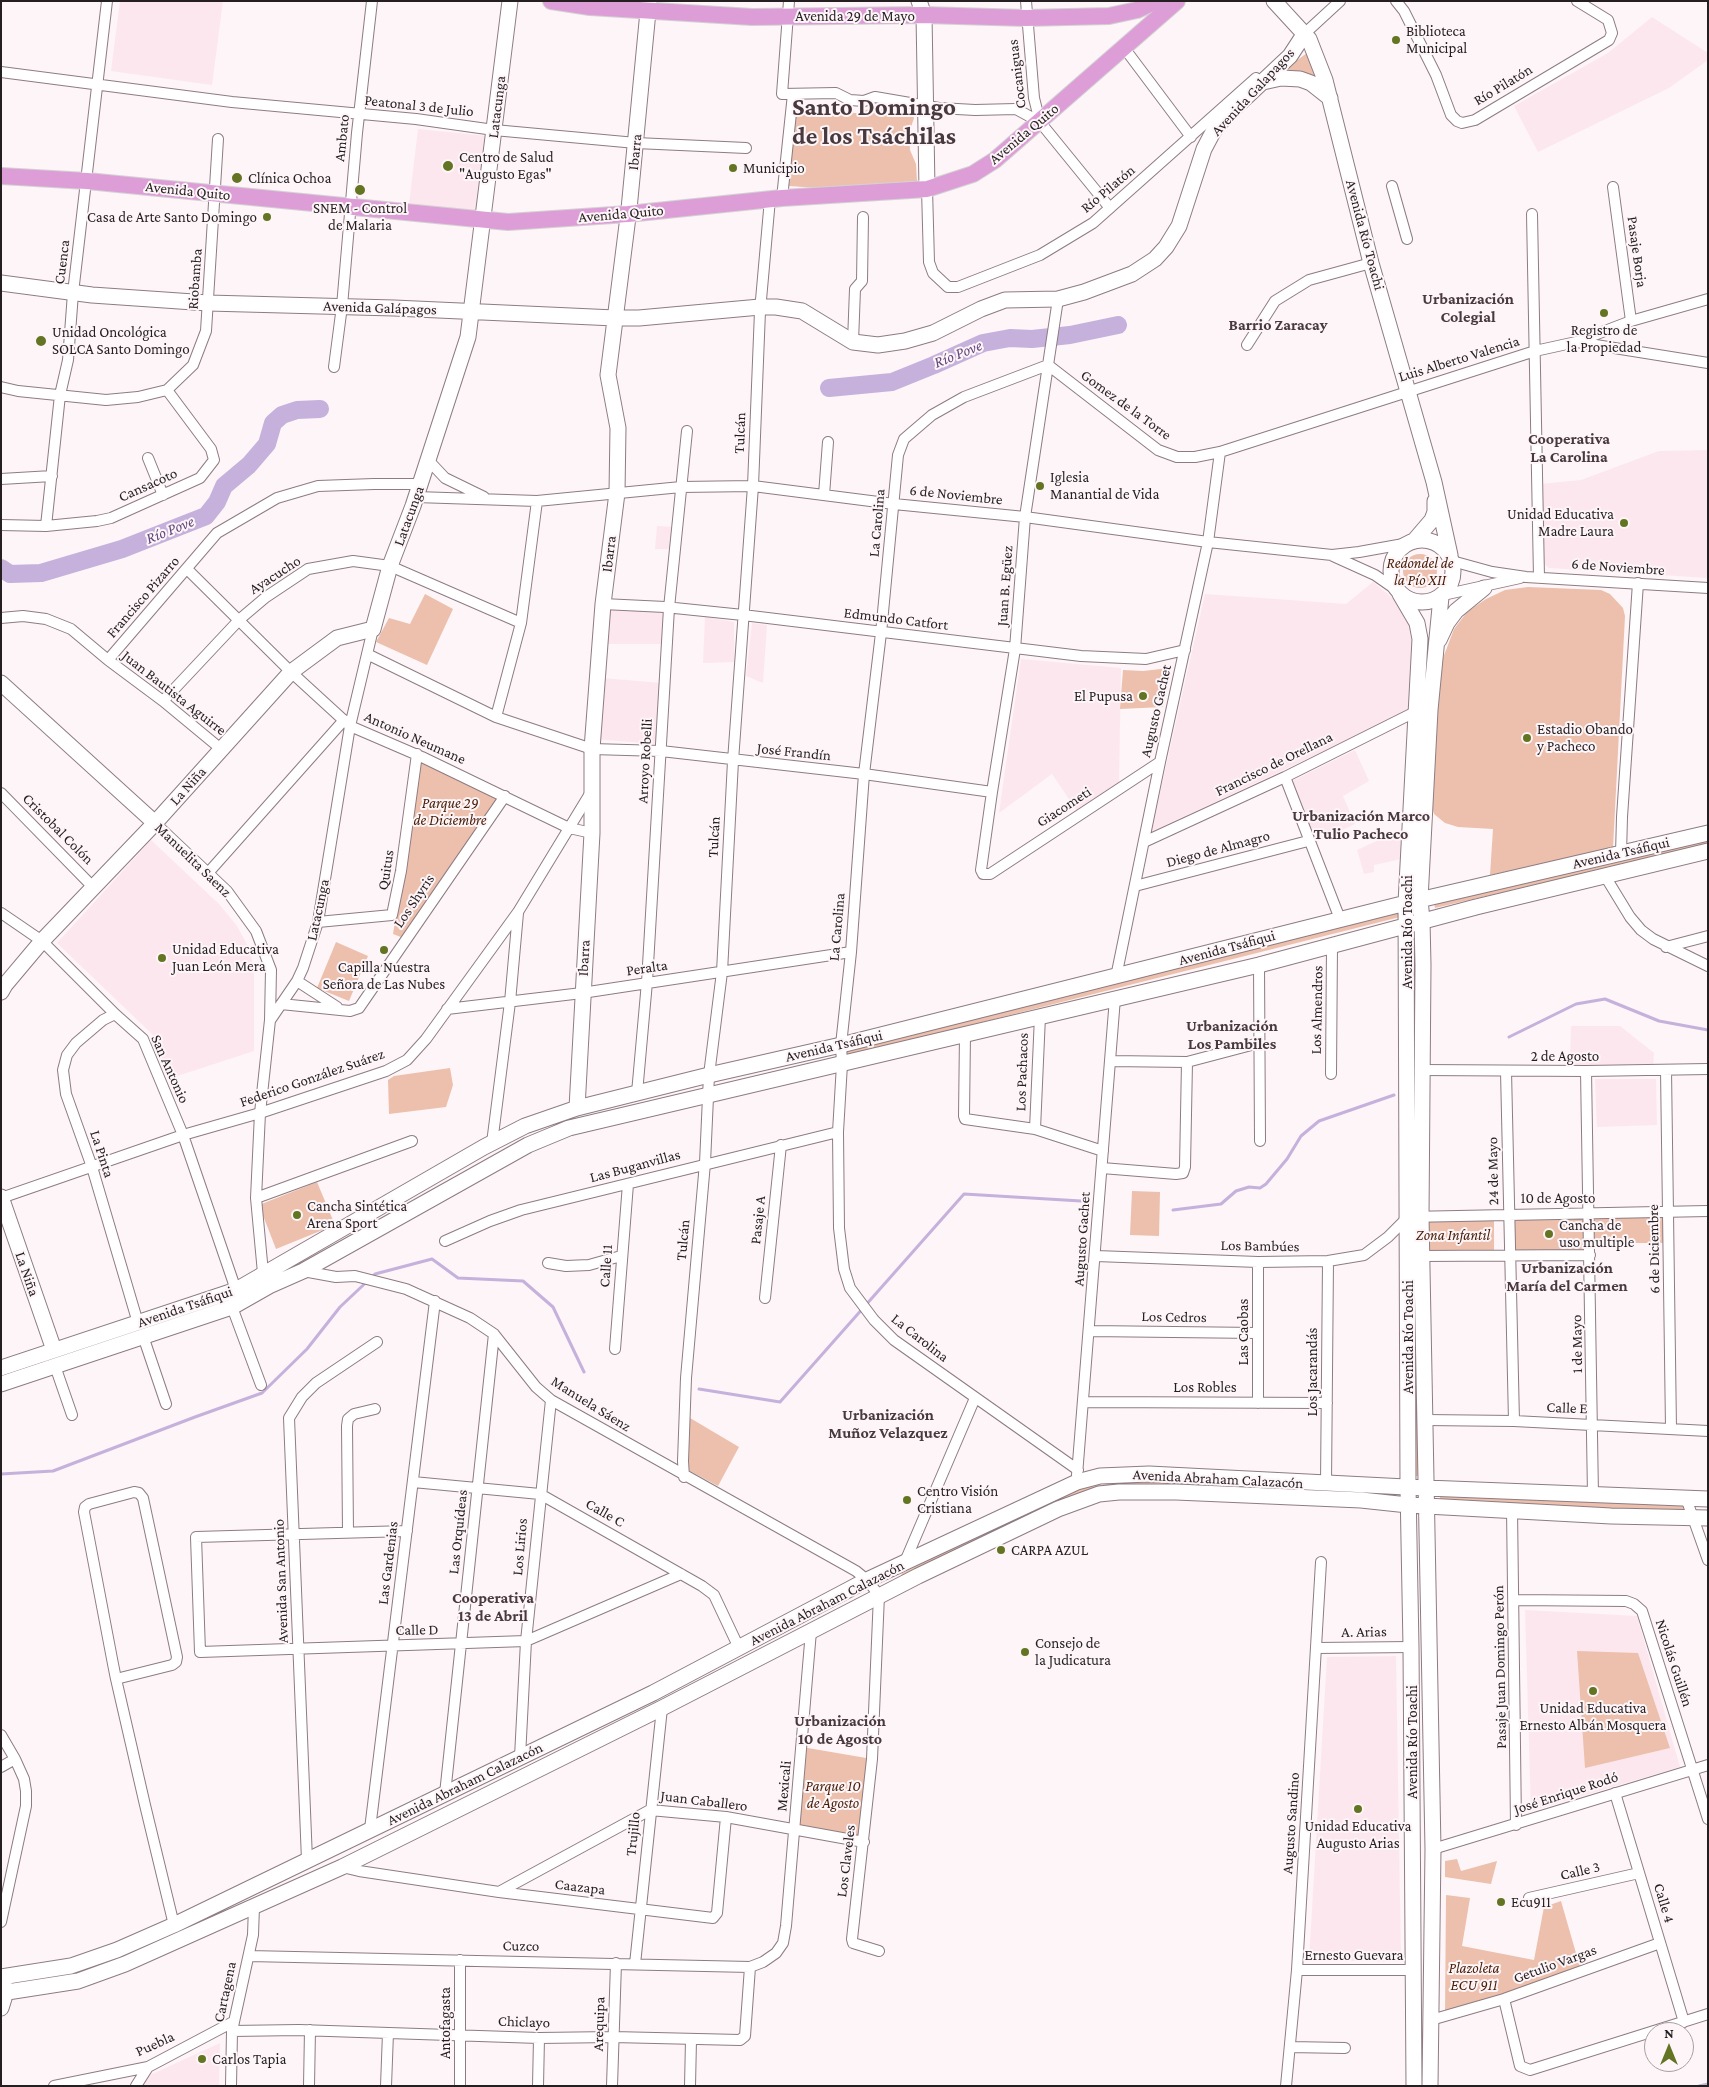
<!DOCTYPE html>
<meta charset="utf-8">
<style>
body{margin:0}
#map{position:relative;width:1709px;height:2087px;overflow:hidden;background:#fdf5f8;font-family:"Crimson Pro",serif}
canvas{display:block}
.frame{position:absolute;inset:0;border:2px solid #251f21;pointer-events:none}
.north{position:absolute;left:1644px;top:2022px;width:50px;height:50px;box-sizing:border-box;background:#fdf5f8;border:1px solid #a79fa2;border-radius:50%;rotate:0deg;font-size:14px;font-weight:700;line-height:20px;text-align:center;color:#251f21}
.north::after{content:'';display:block;margin:auto;width:18px;height:22px;background:#637422;clip-path:polygon(50% 0,100% 100%,50% 72%,0 100%)}
</style>
<div id="map">
<canvas width="1709" height="2087"></canvas>
<div class="frame"></div>
<div class="north">N</div>
</div>
<script>
const ctx = document.querySelector('canvas').getContext('2d');
ctx.lineJoin = 'round';
function paint(path, color) { ctx.fillStyle = color; ctx.fill(path, 'evenodd'); }
const shape = rows => new Path2D(rows.map(r => 'M' + r).join(''));
function strokePath(path, color, width, dash) { ctx.strokeStyle = color; ctx.lineWidth = width; ctx.lineCap = dash ? 'butt' : 'round'; ctx.setLineDash(dash || []); ctx.stroke(path); }
function drawText(font, color, halo, rows, align = 'center') {
  ctx.font = font + ' "Crimson Pro",serif'; ctx.lineWidth = 4; ctx.setLineDash([]); ctx.textBaseline = 'middle'; ctx.strokeStyle = halo; ctx.fillStyle = color; for (const [text, x, y, turn = 0] of rows) {
    ctx.save(); ctx.translate(x, y); ctx.rotate((+turn || 0) * Math.PI / 180); ctx.textAlign = isNaN(turn) ? turn : align; if (halo) ctx.strokeText(text, 0, 0); ctx.fillText(text, 0, 0); ctx.restore();
  }
}
const built = shape([
 [120,1,223,1,212,85,111,71],
 [1652,17,1708,53,1708,60,1669,88,1538,152,1514,106,1608,53],
 [418,129,487,136,478,212,409,204],
 [1708,450,1708,578,1549,568,1542,562,1540,484,1581,480,1659,451],
 [657,526,675,527,673,549,655,549],
 [1373,582,1395,600,1402,610,1415,638,1414,709,1151,832,1205,594,1346,604],
 [665,607,667,644,607,644,610,609],
 [705,617,734,622,734,662,703,663],
 [752,623,767,625,763,683,746,676],
 [1021,659,1121,668,1119,783,1077,811,1052,774,999,813],
 [603,678,661,683,656,744,594,739],
 [1355,750,1369,781,1343,796,1355,824,1315,843,1292,781],
 [1403,829,1401,859,1374,865,1374,872,1364,874,1357,850],
 [151,840,220,905,237,926,249,948,254,969,254,1051,168,1079,153,1035,57,943],
 [1571,1026,1620,1026,1654,1053,1653,1067,1570,1066],
 [1595,1079,1656,1079,1657,1125,1597,1127],
 [1525,1610,1637,1616,1680,1767,1531,1811],
 [1396,1656,1401,1962,1309,1960,1327,1657],
 [220,2043,219,2086,142,2086,148,2076]
]);
const green = shape([
 [1307,53,1315,77,1295,72,1277,75],
 [795,106,829,106,839,113,860,113,875,106,909,107,914,118,909,133,910,150,916,164,917,181,832,189,789,186],
 '1403 571a17 17 0 1 1 34 0a17 17 0 1 1-34 0Z',
 [1528,587,1601,590,1610,594,1623,608,1625,616,1613,848,1490,875,1493,829,1458,827,1445,823,1434,814,1431,803,1440,666,1454,629,1467,612,1486,599,1505,590],
 [425,594,453,609,427,665,376,642,389,618,410,624],
 [1170,668,1163,707,1120,709,1123,670,1143,671],
 [422,757,505,796,406,939,393,934],
 [1708,839,1708,844,1435,908,1434,903],
 [1399,913,1400,917,847,1056,846,1051],
 [336,942,368,956,349,1001,317,988],
 [450,1068,453,1085,446,1107,389,1114,388,1080,394,1076],
 [317,1182,335,1225,276,1249,259,1205],
 [1132,1191,1160,1192,1159,1236,1130,1235],
 [1585,1215,1585,1251,1513,1252,1513,1216],
 [1665,1215,1665,1243,1593,1243,1593,1216],
 [1494,1217,1494,1251,1428,1251,1427,1219],
 [1416,1222,1419,1476,1415,1476,1414,1317],
 [690,1418,739,1447,718,1486,688,1470],
 [1175,1482,1397,1492,1397,1496,1114,1487,903,1576,901,1574,1023,1513,1083,1488,1114,1483],
 [1440,1496,1683,1506,1684,1512,1440,1501],
 [1577,1651,1638,1653,1670,1748,1585,1768],
 [802,1747,872,1759,864,1842,794,1830],
 [1457,1859,1461,1871,1497,1861,1491,1884,1445,1877,1445,1861],
 [1446,1895,1470,1898,1462,1946,1534,1960,1544,1907,1561,1901,1580,1967,1445,2016]
]);
const stream = shape([
 [1509,1037,1576,1004,1605,999,1659,1021,1708,1030],
 [1173,1210,1221,1204,1236,1191,1249,1187,1260,1188,1266,1184,1287,1159,1301,1136,1319,1121,1394,1095],
 [699,1389,780,1402,964,1194,1081,1201],
 [1,1474,53,1471,195,1417,262,1393,307,1349,340,1307,375,1274,432,1259,458,1278,523,1281,553,1307,584,1372],
 [1699,2086,1708,2084]
]);
const river = shape([
 [829,388,892,382,934,365,983,343,1010,338,1032,339,1070,335,1118,325],
 [1,568,10,574,41,573,122,549,206,516,217,502,224,486,249,465,267,444,273,423,282,415,297,410,320,409]
]);
const street = shape([
 [789,1,782,94,836,93,850,100,864,101,875,97,939,108,975,110,1016,109,1040,122],
 [1026,1,1034,98,1040,122,1110,208],
 [1396,1,1404,11,1436,75,1451,115,1457,121,1462,123,1475,120,1609,40,1612,33,1608,20,1577,1],
 [1302,36,1340,1],
 [1125,49,1191,137],
 [1,72,232,102,416,119,494,130,636,143,746,148],
 [1392,186,1407,239],
 [1613,187,1631,321],
 [927,189,929,262,933,273,948,287,958,287,1040,255,1093,223,1256,78],
 [782,198,793,94],
 [1532,214,1539,577],
 [1058,299,1025,517,1015,649,992,792,981,870,983,874,990,874,1160,762],
 [853,342,855,289,862,281,863,217],
 [1577,342,1708,363],
 [1247,345,1275,301,1309,280,1371,263],
 [1048,365,964,397,932,415,904,439,898,455,881,633,864,774,851,952,841,1045,842,1064,838,1132,839,1228,844,1269,850,1288,874,1320,894,1340,1078,1470],
 [1048,365,1158,450,1177,457,1195,457,1220,452,1535,351,1576,342,1631,321,1708,299],
 [334,367,342,306,357,133,372,1],
 [1,387,18,391,106,400,138,397,167,390,193,365,206,331,218,139],
 [148,458,163,495],
 [429,461,445,478,484,497],
 [1,479,52,476],
 [824,495,828,442],
 [416,497,537,501,681,487,753,486,894,504,1025,517,1208,542,1332,555,1359,552,1409,543],
 [1,525,46,526,97,521,111,518,200,478,214,460,211,449,167,390],
 [46,526,60,395,68,360,73,293,107,1],
 [1333,556,1375,575,1398,591],
 [1452,561,1492,572,1526,577,1708,588],
 [187,569,291,672,350,726,422,757,569,828,592,833],
 [1443,595,1520,578],
 [603,604,665,607,743,615,1081,656,1146,659,1185,650],
 [1,618,23,616,46,619,71,629,108,660,163,701,221,749],
 [367,654,496,717,592,749,661,751,864,774,992,792],
 [108,660,217,533,277,498,318,486,374,484,420,484],
 [163,701,240,619,266,597,308,569,353,561,390,566,521,623],
 [496,717,521,623,537,501],
 [1285,777,1340,919],
 [1,793,92,886],
 [155,823,227,891,256,931,271,970,270,1020,260,1113,256,1198,263,1273],
 [1144,842,1285,777,1417,711],
 [1621,854,1622,817,1638,583],
 [208,873,344,720],
 [1605,876,1630,917,1641,930,1653,939,1708,966],
 [1135,886,1308,841],
 [1,913,42,941,115,1014,143,1039,183,1135,236,1290],
 [318,922,392,915,401,871,417,754],
 [1666,947,1708,936],
 [1259,965,1260,1141],
 [1116,977,1160,762,1208,542,1220,452],
 [297,981,337,1007],
 [281,1004,350,1011,359,1008,505,796],
 [447,1009,582,993,851,952],
 [115,1014,103,1020,76,1043,67,1055,63,1070,66,1094,92,1167,138,1323],
 [271,1019,297,981,303,968,318,922,350,726,373,629],
 [965,1034,964,1116,965,1119,1035,1129,1103,1151],
 [1111,1061,1187,1062,1259,1043],
 [1421,1070,1586,1071,1708,1069],
 [1666,1070,1671,1428],
 [1506,1071,1514,1421],
 [1586,1071,1593,1495],
 [1331,1074,1332,945],
 [637,1093,647,982,669,608,687,431],
 [1035,1129,1040,1016],
 [492,1143,510,1002,518,913],
 [1102,1168,1176,1174,1183,1173,1185,1167,1187,1062],
 [1,1198,183,1135,260,1113,386,1071,407,1060,426,1039,518,912,591,792],
 [256,1198,412,1141],
 [445,1241,490,1221,521,1210,838,1132],
 [1096,1256,1258,1262,1328,1261,1364,1255,1388,1237,1408,1217,1708,1211],
 [1422,1256,1590,1255],
 [548,1263,566,1266,589,1265,621,1256],
 [303,1271,336,1277,355,1276,406,1289,470,1318,494,1334,536,1387,551,1400,856,1571,867,1580,879,1595,872,1759,852,1939,853,1943,879,1951],
 [765,1298,781,1145],
 [232,1307,261,1385],
 [1090,1331,1257,1333],
 [143,1336,166,1404],
 [615,1349,628,1184],
 [55,1366,72,1415],
 [1083,1402,1327,1403],
 [1258,1403,1258,1262],
 [1425,1420,1514,1421,1708,1431],
 [1077,1475,1115,998],
 [684,1477,683,1461,686,1378,705,1163,709,1075,722,972,733,761,753,486,760,311,770,199],
 [413,1482,540,1494,702,1586,714,1595,739,1648],
 [1326,1484,1328,1261],
 [1686,1498,1708,1560],
 [1512,1509,1516,1825],
 [407,1531,196,1537,200,1652,526,1641,681,1574],
 [348,1532,347,1426,348,1419,354,1414,375,1409],
 [904,1564,975,1398],
 [1515,1600,1626,1601,1634,1604,1642,1611,1708,1819],
 [1317,1648,1411,1647],
 [116,1679,172,1665,176,1662,177,1657,143,1498,139,1493,134,1492,89,1504,85,1507,84,1512,113,1664,116,1679,145,1805,174,1925],
 [1,1735,15,1759,24,1779,26,1791,26,1806,1,1922],
 [520,1757,526,1641,551,1400],
 [1,1767,15,1759],
 [1615,1793,1684,2022],
 [445,1794,494,1334],
 [370,1829,435,1301],
 [1433,1849,1708,1765],
 [307,1860,289,1418,302,1397,316,1383,377,1342],
 [342,1867,359,1871,499,1892,713,1918,717,1913,726,1817],
 [499,1892,650,1810,726,1817,864,1842],
 [1529,1898,1639,1873],
 [249,1956,750,1967,763,1962,776,1953,783,1943,786,1926,811,1631],
 [460,1960,460,2086],
 [635,1964,662,1708],
 [1297,1970,1412,1970],
 [1504,1999,1520,2066,1530,2070,1708,2014],
 [1431,2020,1504,1999,1660,1943],
 [232,2031,299,2030,539,2038,613,2037,740,2040,745,2036,750,1967],
 [1290,2047,1345,2048],
 [54,2086,148,2067,233,2022],
 [136,2086,148,2067],
 [231,2086,232,2031,253,1935,254,1906],
 [309,2086,310,2030],
 [386,2086,388,2033],
 [538,2086,539,2038],
 [612,2086,616,1963],
 [690,2086,691,2040],
 [1286,2086,1297,1970,1321,1562]
]);
const secondary = shape([
 [919,1,924,15,927,189],
 [1274,1,1309,39,1325,80,1371,263,1434,482,1450,555],
 [1263,82,1281,78,1300,79,1311,83,1330,98],
 [1,283,92,295,208,303,394,308,615,318,639,318,760,307,776,307,802,311,853,342,878,345,905,341,933,333,981,309,1005,300,1058,299,1084,292,1132,274,1155,259,1166,247,1179,226,1204,149,1213,132,1226,116,1290,56,1305,33],
 '1391 571a31 31 0 1 1 62 0a31 31 0 1 1-62 0Z',
 [1414,541,1432,520,1435,512,1435,501],
 [1400,594,1417,623,1420,639,1406,903,1408,1487,1411,1647,1414,2086],
 [1439,640,1447,623,1456,611,1484,588],
 [1,683,155,823],
 [1,992,5,985,42,941,155,823,291,672,337,638,373,629,390,566,413,506,468,337,510,1],
 [577,1108,592,833,592,749,603,604,617,493,618,428,608,375,629,209,649,1],
 [1,1197,54,1350],
 [1,1368,236,1290,484,1147,525,1126,577,1108,709,1075,841,1045,1406,903,1708,833],
 [1,1384,232,1307,269,1286,303,1271,528,1145,569,1128,1259,965,1476,907,1708,851],
 [1,1977,71,1966,117,1950,174,1925,653,1693,867,1580,1077,1482,1100,1476,1149,1474,1426,1488,1708,1499],
 [1,1993,78,1981,125,1964,342,1867,662,1708,918,1576,1058,1509,1099,1494,1119,1492,1176,1492,1361,1500,1408,1505,1611,1516,1708,1518],
 [1,2008,6,1992,4,1983],
 [1430,2086,1433,1849,1421,1216,1423,965,1422,921,1420,899,1430,710,1441,597]
]);
const primary = shape([
 [551,1,590,7,752,17,924,15,1026,18,1109,16,1137,10,1156,1],
 [1,176,87,181,508,222,628,214,782,198,927,189,973,174,995,160,1177,1]
]);
const markers = [
 [1396,40,5,"#637422"],
 [448,166,6,"#637422"],
 [733,168,5,"#637422"],
 [237,178,6,"#637422"],
 [360,190,6,"#637422"],
 [267,217,5,"#637422"],
 [1604,313,5,"#637422"],
 [41,341,6,"#637422"],
 [1040,486,5,"#637422"],
 [1624,523,5,"#637422"],
 [1143,696,5,"#637422"],
 [1527,738,5,"#637422"],
 [384,950,5,"#637422"],
 [162,958,5,"#637422"],
 [297,1215,5,"#637422"],
 [1549,1234,5,"#637422"],
 [907,1500,5,"#637422"],
 [1001,1550,5,"#637422"],
 [1025,1652,5,"#637422"],
 [1593,1691,5,"#637422"],
 [1358,1809,5,"#637422"],
 [1501,1902,5,"#637422"],
 [202,2059,5,"#637422"]
];
const streetNames = [
 ["Avenida 29 de Mayo",855,16],
 ["Cocaniguas",1017,74,-97],
 ["Río Pilatón",1503,85,-31],
 ["Avenida Galapagos",1253,92,-47],
 ["Peatonal 3 de Julio",419,106,6],
 ["Latacunga",497,107,-83],
 ["Avenida Quito",1024,134,-40],
 ["Ambato",342,138,-84],
 ["Ibarra",635,152,-84],
 ["Río Pilatón",1108,189,-40],
 ["Avenida Quito",188,191,6],
 ["Avenida Quito",621,214,-5],
 ["Avenida Río Toachi",1365,235,75],
 ["Pasaje Borja",1637,252,82],
 ["Cuenca",62,262,-83],
 ["Riobamba",195,279,-86],
 ["Avenida Galápagos",380,308,2],
 ["Luis Alberto Valencia",1459,359,-17],
 ["Gomez de la Torre",1126,405,36],
 ["Tulcán",740,433,-88],
 ["Cansacoto",148,485,-24],
 ["6 de Noviembre",956,495,6],
 ["Latacunga",409,516,-70],
 ["La Carolina",877,523,-85],
 ["Ibarra",609,554,-83],
 ["6 de Noviembre",1618,567,4],
 ["Ayacucho",275,575,-33],
 ["Juan B. Egüez",1005,586,-86],
 ["Francisco Pizarro",143,597,-49],
 ["Edmundo Catfort",896,619,7],
 ["Juan Bautista Aguirre",174,693,38],
 ["Augusto Gachet",1156,711,-77],
 ["Antonio Neumane",415,738,24],
 ["José Frandín",794,752,6],
 ["Arroyo Robelli",645,761,-87],
 ["Francisco de Orellana",1274,764,-26],
 ["La Niña",188,786,-48],
 ["Giacometi",1064,807,-33],
 ["Cristobal Colón",58,829,45],
 ["Tulcán",714,837,-87],
 ["Diego de Almagro",1218,849,-15],
 ["Avenida Tsáfiqui",1621,853,-13],
 ["Manuelita Saenz",193,860,44],
 ["Quitus",386,870,-81],
 ["Los Shyris",414,901,-56],
 ["Latacunga",318,910,-78],
 ["La Carolina",837,927,-85],
 ["Avenida Río Toachi",1407,932,-90],
 ["Avenida Tsáfiqui",1227,948,-15],
 ["Ibarra",584,958,-87],
 ["Peralta",647,968,-8],
 ["Los Almendros",1317,1010,-89],
 ["Avenida Tsáfiqui",834,1046,-13],
 ["2 de Agosto",1565,1056],
 ["San Antonio",170,1069,66],
 ["Los Pachacos",1022,1072,-88],
 ["Federico González Suárez",312,1078,-19],
 ["La Pinta",102,1154,72],
 ["Las Buganvillas",635,1166,-15],
 ["24 de Mayo",1493,1171,-91],
 ["10 de Agosto",1558,1198],
 ["Pasaje A",758,1220,-84],
 ["Augusto Gachet",1082,1239,-86],
 ["Tulcán",683,1240,-85],
 ["Los Bambúes",1260,1246,1],
 ["6 de Diciembre",1654,1249,-91],
 ["Calle 11",606,1266,-86],
 ["La Niña",27,1274,71],
 ["Avenida Tsáfiqui",185,1307,-19],
 ["Los Cedros",1174,1317,1],
 ["Las Caobas",1243,1332,-90],
 ["Avenida Río Toachi",1408,1337,-90],
 ["La Carolina",920,1338,38],
 ["1 de Mayo",1577,1344,-91],
 ["Los Jacarandás",1312,1372,-90],
 ["Los Robles",1205,1387],
 ["Manuela Sáenz",591,1404,32],
 ["Calle E",1567,1408,2],
 ["Avenida Abraham Calazacón",1218,1479,3],
 ["Calle C",605,1513,30],
 ["Las Orquídeas",458,1532,-84],
 ["Los Lirios",520,1547,-85],
 ["Las Gardenias",388,1563,-83],
 ["Avenida San Antonio",281,1581,-92],
 ["Avenida Abraham Calazacón",827,1603,-27],
 ["Calle D",417,1630,-1],
 ["A. Arias",1364,1632,-1],
 ["Nicolás Guillén",1674,1663,72],
 ["Pasaje Juan Domingo Perón",1500,1667,-91],
 ["Avenida Río Toachi",1412,1742,-90],
 ["Avenida Abraham Calazacón",465,1784,-26],
 ["Mexicali",784,1786,-85],
 ["José Enrique Rodó",1566,1793,-18],
 ["Juan Caballero",704,1801,7],
 ["Augusto Sandino",1291,1823,-86],
 ["Trujillo",633,1834,-84],
 ["Los Claveles",846,1861,-83],
 ["Calle 3",1580,1871,-13],
 ["Caazapa",580,1887,7],
 ["Calle 4",1664,1903,73],
 ["Cuzco",521,1946,1],
 ["Ernesto Guevara",1354,1955],
 ["Getulio Vargas",1555,1964,-20],
 ["Cartagena",225,1992,-78],
 ["Chiclayo",524,2022,2],
 ["Antofagasta",445,2023,-90],
 ["Arequipa",599,2024,-88],
 ["Puebla",155,2044,-24]
];
const poiNames = [
 ["Biblioteca",1406,31],
 ["Municipal",1406,48],
 ["Centro de Salud",459,157],
 ["\"Augusto Egas\"",459,174],
 ["Municipio",743,168],
 ["Clínica Ochoa",248,178],
 ["SNEM - Control",360,208,"center"],
 ["de Malaria",360,225,"center"],
 ["Casa de Arte Santo Domingo",257,217,"right"],
 ["Registro de",1604,330,"center"],
 ["la Propiedad",1604,347,"center"],
 ["Unidad Oncológica",52,332],
 ["SOLCA Santo Domingo",52,349],
 ["Iglesia",1050,477],
 ["Manantial de Vida",1050,494],
 ["Unidad Educativa",1614,514,"right"],
 ["Madre Laura",1614,531,"right"],
 ["El Pupusa",1133,696,"right"],
 ["Estadio Obando",1537,729],
 ["y Pacheco",1537,746],
 ["Unidad Educativa",172,949],
 ["Juan León Mera",172,966],
 ["Capilla Nuestra",384,967,"center"],
 ["Señora de Las Nubes",384,984,"center"],
 ["Cancha Sintética",307,1206],
 ["Arena Sport",307,1223],
 ["Cancha de",1559,1225],
 ["uso multiple",1559,1242],
 ["Centro Visión",917,1491],
 ["Cristiana",917,1508],
 ["CARPA AZUL",1011,1550],
 ["Consejo de",1035,1643],
 ["la Judicatura",1035,1660],
 ["Unidad Educativa",1593,1708,"center"],
 ["Ernesto Albán Mosquera",1593,1725,"center"],
 ["Unidad Educativa",1358,1826,"center"],
 ["Augusto Arias",1358,1843,"center"],
 ["Ecu911",1511,1902],
 ["Carlos Tapia",212,2059]
];
const parkNames = [
 ["Redondel de",1420,563],
 ["la Pío XII",1420,580],
 ["Parque 29",450,803],
 ["de Diciembre",450,820],
 ["Zona Infantil",1453,1235],
 ["Parque 10",833,1786],
 ["de Agosto",833,1803],
 ["Plazoleta",1474,1968],
 ["ECU 911",1474,1985]
];
const neighbourhoodNames = [
 ["Urbanización",1468,299],
 ["Colegial",1468,317],
 ["Barrio Zaracay",1278,325],
 ["Cooperativa",1569,439],
 ["La Carolina",1569,457],
 ["Urbanización Marco",1361,816],
 ["Tulio Pacheco",1361,834],
 ["Urbanización",1232,1026],
 ["Los Pambiles",1232,1044],
 ["Urbanización",1567,1268],
 ["María del Carmen",1567,1286],
 ["Urbanización",888,1415],
 ["Muñoz Velazquez",888,1433],
 ["Cooperativa",493,1598],
 ["13 de Abril",493,1616],
 ["Urbanización",840,1721],
 ["10 de Agosto",840,1739]
];
const waterNames = [
 ["Río Pove",958,354,-22],
 ["Río Pove",170,530,-22]
];
const townNames = [
 ["Santo Domingo",874,107],
 ["de los Tsáchilas",874,136]
];
paint(built, '#fde7ee');
paint(green, '#ecc0ac');
strokePath(stream, '#c5b1db', 3);
strokePath(river, '#c5b1db', 18);
strokePath(street, '#8e7c82', 12);
strokePath(secondary, '#8e7c82', 17);
strokePath(primary, '#d3d2d3', 18);
strokePath(street, '#fff', 10);
strokePath(secondary, '#fff', 15);
strokePath(primary, '#dd9ed7', 16);
for (const [x, y, r, color] of markers) { const dot = new Path2D(); dot.arc(x, y, r, 0, 2 * Math.PI); ctx.fillStyle = color; ctx.fill(dot); strokePath(dot, '#fdf5f8', 2); }
drawText('15px', '#251f21', '#fdf5f8', streetNames);
drawText('15px', '#251f21', '#fdf5f8', poiNames, 'left');
drawText('italic 15px', '#471c05', '#fdf5f8', parkNames);
drawText('bold 16px', '#48393e', '#fdf5f8', neighbourhoodNames);
drawText('italic 16px', '#61457c', '#fdf5f8', waterNames);
drawText('bold 25px', '#48393e', '#fdf5f8', townNames);
</script>
